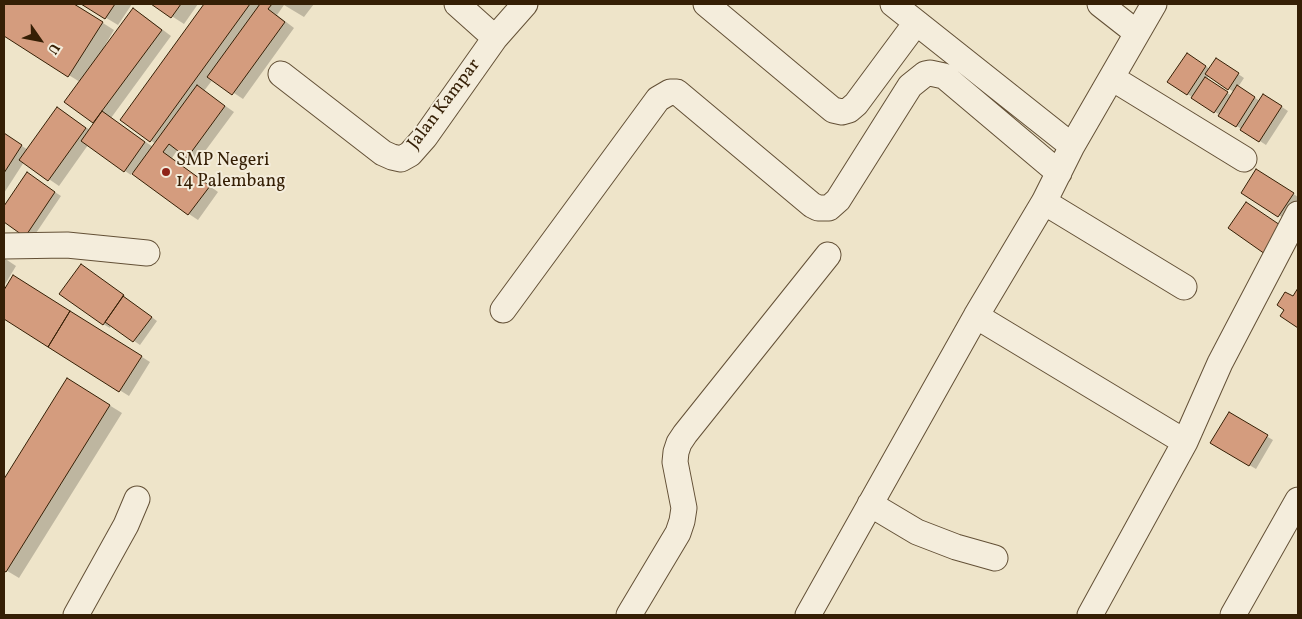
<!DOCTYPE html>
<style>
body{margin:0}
#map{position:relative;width:1302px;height:619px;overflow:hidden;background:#eee4c9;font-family:Vollkorn,serif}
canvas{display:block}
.frame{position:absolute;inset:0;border:5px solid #351f05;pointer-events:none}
.north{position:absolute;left:15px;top:15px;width:50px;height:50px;-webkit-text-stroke:4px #f4eddc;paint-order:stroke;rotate:123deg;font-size:14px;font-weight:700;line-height:20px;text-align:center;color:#351f05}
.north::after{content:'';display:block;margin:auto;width:18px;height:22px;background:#351f05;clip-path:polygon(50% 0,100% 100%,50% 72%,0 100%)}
</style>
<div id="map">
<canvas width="1302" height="619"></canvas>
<div class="frame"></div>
<div class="north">U</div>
</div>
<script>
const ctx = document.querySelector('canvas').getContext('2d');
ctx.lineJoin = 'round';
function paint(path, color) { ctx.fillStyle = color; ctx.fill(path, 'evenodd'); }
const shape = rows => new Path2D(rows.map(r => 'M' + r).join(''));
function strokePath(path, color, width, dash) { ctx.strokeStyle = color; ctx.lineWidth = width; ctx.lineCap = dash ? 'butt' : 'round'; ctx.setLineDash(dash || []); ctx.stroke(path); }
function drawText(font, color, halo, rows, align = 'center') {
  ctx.font = font + ' Vollkorn,serif'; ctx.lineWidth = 4; ctx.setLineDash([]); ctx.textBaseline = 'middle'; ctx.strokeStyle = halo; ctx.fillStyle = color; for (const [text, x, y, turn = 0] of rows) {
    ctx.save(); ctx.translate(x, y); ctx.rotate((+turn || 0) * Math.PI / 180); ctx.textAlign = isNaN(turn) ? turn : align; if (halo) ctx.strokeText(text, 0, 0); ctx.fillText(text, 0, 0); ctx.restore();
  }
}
const shadow = shape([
 [4,4,73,4,114,30,104,47,105,48,143,15,171,36,111,118,153,147,156,144,122,120,206,4,314,4,304,17,284,5,277,15,294,28,243,99,213,79,204,91,234,112,197,162,178,149,172,158,218,192,198,220,189,214,132,172,131,175,125,171,88,145,59,186,24,162,4,193,4,134,28,150,57,108,90,130,95,123,66,102,80,82,4,35],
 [83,4,132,4,118,25],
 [153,4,198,4,184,24],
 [1193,58,1210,69,1222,63,1244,78,1238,87,1260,101,1270,99,1288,111,1266,145,1169,82],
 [1209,76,1234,92,1232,96,1206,80],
 [27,174,61,196,32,239,4,221,4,208],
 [1263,174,1298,197,1298,199,1285,219,1243,192],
 [4,258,16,266,4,286],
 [88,270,157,321,140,345,111,325,110,328,103,324],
 [14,276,150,362,129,396,4,318,4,292],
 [67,379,122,413,19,578,4,569,4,481],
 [1229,414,1273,440,1256,469,1212,443]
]);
const building = shape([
 [4,4,74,4,103,22,68,77,4,36,4,4],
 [81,4,115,4,105,19,81,4],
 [151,4,181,4,171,18,151,4],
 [204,4,250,4,150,142,120,120,204,4],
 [260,4,272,4,268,9,285,22,232,95,207,77,260,4],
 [133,8,162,30,93,123,64,102,133,8],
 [1187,53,1206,66,1187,95,1167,82,1187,53],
 [1216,58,1239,73,1228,90,1205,74,1216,58],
 [1205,77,1228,92,1214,113,1191,98,1205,77],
 [197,85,225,106,187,158,169,144,163,152,210,186,188,215,132,174,197,85],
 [1237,85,1255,97,1236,127,1218,116,1237,85],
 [1263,94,1282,106,1259,142,1240,130,1263,94],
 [57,107,86,128,48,181,19,160,57,107],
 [102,111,145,142,124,172,81,141,102,111],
 [4,133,22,145,4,173,4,133],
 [1256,169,1294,193,1278,217,1241,193,1256,169],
 [27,172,55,192,25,237,4,222,4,206,27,172],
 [1246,202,1283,227,1265,254,1228,228,1246,202],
 [81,264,124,295,103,325,59,294,81,264],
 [13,275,70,311,48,347,4,319,4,290,13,275],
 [1298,288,1298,328,1280,316,1284,310,1277,305,1285,292,1293,296,1298,288],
 [123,296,152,317,133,342,105,322,123,296],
 [70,311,142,356,119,392,48,347,70,311],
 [67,378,110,405,6,572,4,571,4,479,67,378],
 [1229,412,1268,435,1249,466,1210,443,1229,412]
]);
const minor = shape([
 [457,4,495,38],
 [706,4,833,110,842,112,849,110,856,104,916,23],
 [893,4,1072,146],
 [1100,4,1137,33],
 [281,74,383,153,392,157,401,159,410,154,425,137,495,38,525,4],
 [1112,78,1244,159],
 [1044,202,1184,287],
 [4,246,67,245,147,253],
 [503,310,658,99,670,92,677,92,812,205,818,208,829,208,838,200,910,86,925,74,930,73,944,76,1059,173],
 [976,316,1185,442],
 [870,504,917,532,956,547,995,558],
 [76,615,126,525,137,499],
 [629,615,678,533,682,521,684,508,675,462,676,452,679,443,685,434,828,255],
 [808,615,976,316,1044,202,1072,146,1154,4],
 [1090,615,1185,442,1220,363,1298,214],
 [1233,615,1298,500]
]);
const markers = [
 [166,172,5,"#8f2418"]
];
const streetNames = [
 ["Jalan Kampar",445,105,-53]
];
const poiNames = [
 ["SMP Negeri",176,162],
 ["14 Palembang",176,183]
];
paint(shadow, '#0003');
paint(building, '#d49c7e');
strokePath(building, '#351f05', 1);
strokePath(minor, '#635036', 27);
strokePath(minor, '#f4eddc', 25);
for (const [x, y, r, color] of markers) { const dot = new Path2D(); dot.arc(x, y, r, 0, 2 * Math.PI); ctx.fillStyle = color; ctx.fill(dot); strokePath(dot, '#f4eddc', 2); }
drawText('18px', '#351f05', '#f4eddc', streetNames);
drawText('18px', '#351f05', '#f4eddc', poiNames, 'left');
</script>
